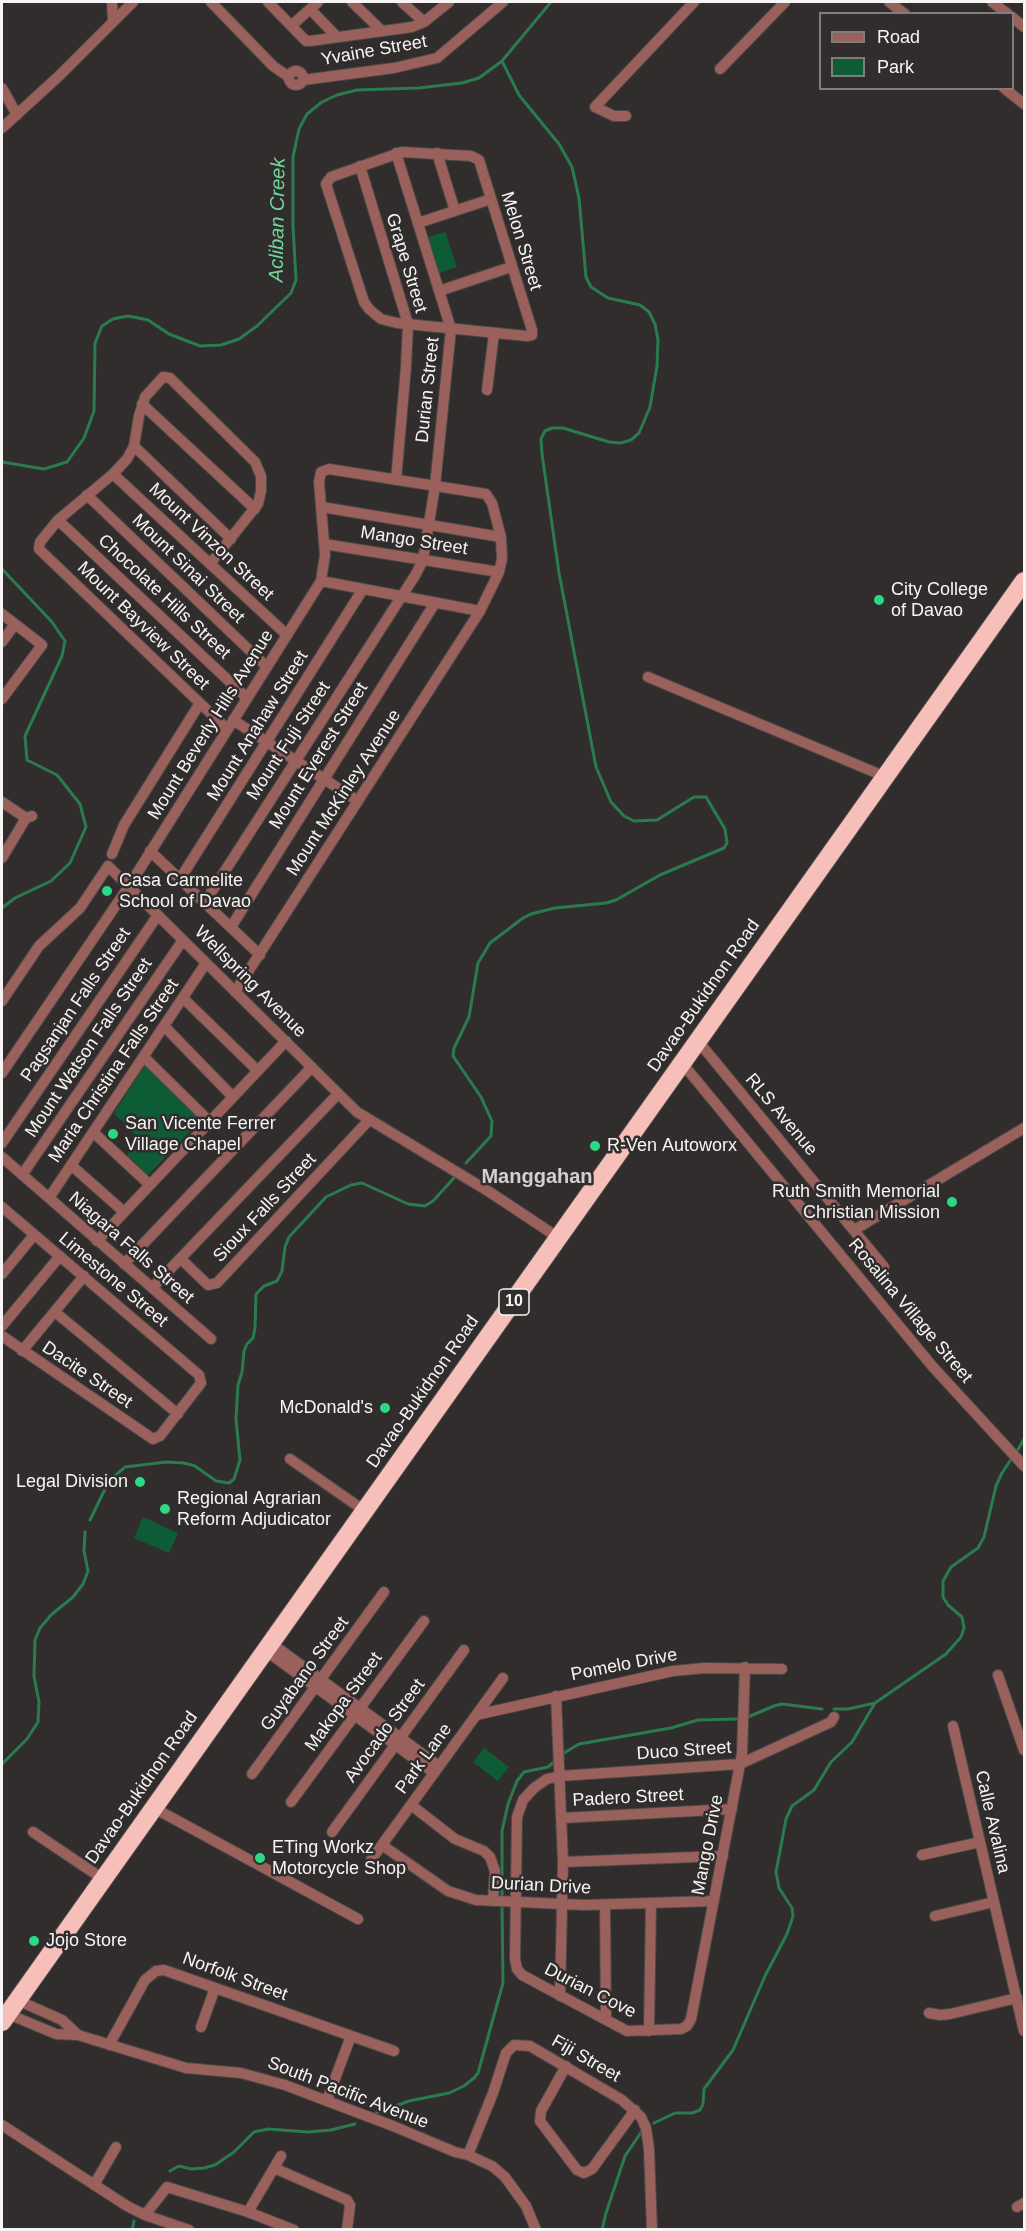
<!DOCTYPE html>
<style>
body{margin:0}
#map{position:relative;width:1026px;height:2231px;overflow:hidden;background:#312d2d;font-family:Arial,sans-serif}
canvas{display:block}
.frame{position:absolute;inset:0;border:3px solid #f6f4f4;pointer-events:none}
.legend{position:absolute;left:819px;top:12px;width:195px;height:78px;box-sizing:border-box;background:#312d2d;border:2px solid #807d7d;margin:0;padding:8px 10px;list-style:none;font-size:18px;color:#f6f4f4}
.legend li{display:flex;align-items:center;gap:12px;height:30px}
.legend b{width:30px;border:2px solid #807d7d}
</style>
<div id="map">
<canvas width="1026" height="2231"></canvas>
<div class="frame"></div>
<ul class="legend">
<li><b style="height:8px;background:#99605c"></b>Road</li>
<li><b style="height:16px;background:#0e5c35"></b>Park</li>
</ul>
</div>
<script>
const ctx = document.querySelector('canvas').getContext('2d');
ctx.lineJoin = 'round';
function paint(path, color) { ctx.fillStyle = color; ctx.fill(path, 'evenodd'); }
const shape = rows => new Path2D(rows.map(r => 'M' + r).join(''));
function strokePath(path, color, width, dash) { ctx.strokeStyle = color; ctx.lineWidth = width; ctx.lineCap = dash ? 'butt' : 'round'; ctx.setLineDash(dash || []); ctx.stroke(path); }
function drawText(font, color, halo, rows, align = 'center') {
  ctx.font = font + ' Arial,sans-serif'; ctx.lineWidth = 5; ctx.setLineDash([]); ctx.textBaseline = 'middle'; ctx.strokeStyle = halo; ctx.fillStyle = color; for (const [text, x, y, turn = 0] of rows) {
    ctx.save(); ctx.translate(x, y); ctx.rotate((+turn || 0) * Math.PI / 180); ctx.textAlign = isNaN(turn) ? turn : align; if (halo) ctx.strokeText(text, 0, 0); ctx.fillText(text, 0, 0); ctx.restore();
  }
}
const green = shape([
 [445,232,457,267,439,273,428,237],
 [145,1065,202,1119,148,1175,127,1155,139,1139,114,1113],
 [143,1517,178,1533,169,1553,134,1538],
 [484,1748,509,1767,498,1781,473,1762]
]);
const stream = shape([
 [2,462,44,469,67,462,84,438,94,411,95,343,102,326,113,319,128,316,148,320,169,334,200,346,221,345,239,339,257,326,291,293,296,280,293,226,293,157,299,129,307,114,322,102,337,95,357,90,419,88,462,83,479,78,502,61,551,2],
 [2,569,52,622,65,641,62,656,25,736,27,760,57,775,80,804,86,827,70,863,51,881,15,898,2,908],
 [466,1163,491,1136,492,1121,481,1097,453,1056,454,1048,469,1017,478,963,490,943,523,918,531,914,555,908,606,903,616,900,660,875,724,848,727,843,725,829,706,797,694,797,657,820,634,821,624,816,611,802,596,767,559,573,542,454,541,439,545,431,552,428,563,428,609,442,621,443,631,440,639,433,650,407,657,366,658,340,655,324,649,312,640,305,608,298,591,287,586,277,579,198,572,167,559,144,519,95,502,61],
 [1017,1451,1024,1439],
 [90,1520,109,1481,125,1467,166,1462,184,1463,195,1466,216,1481,229,1483,234,1479,240,1460,236,1419,238,1385,242,1372,244,1351,247,1344,253,1338,255,1328,256,1294,264,1286,277,1281,282,1271,285,1247,289,1237,326,1197,351,1185,362,1183,408,1204,425,1206,433,1201,454,1178],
 [834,1709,848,1709,875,1703,946,1654,961,1637,964,1628,962,1617,948,1605,943,1597,943,1581,951,1567,978,1548,984,1537,996,1486,1002,1473,1012,1458],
 [748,1717,774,1706,782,1704,822,1709],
 [564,1753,579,1744,671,1728,698,1720,738,1719],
 [2,1764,27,1739,38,1722,39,1702,34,1676,35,1640,40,1628,51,1615,73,1597,83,1584,88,1571,84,1551,85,1532],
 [502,1897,502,1831,508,1804,517,1781,524,1772,548,1767,554,1762],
 [376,2113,409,2101,449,2093,464,2086,474,2078,478,2073,503,1983,502,1906],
 [654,2123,675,2113,692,2113,700,2110,703,2104,704,2089,733,2050,765,1976,787,1934,793,1916,792,1908,779,1888,776,1872,786,1819,792,1806,814,1790,831,1762,852,1742,875,1703],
 [170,2171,179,2166,191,2169,204,2168,215,2165,234,2152,254,2132,268,2129,308,2132,331,2130,355,2124],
 [132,2230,134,2221],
 [602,2230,606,2213,625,2156,642,2131]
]);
const street = shape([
 [112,2,113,20],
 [211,2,273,66,289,77],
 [268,2,306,41,310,41,412,27,424,22,449,2],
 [352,2,382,31],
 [402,2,424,22],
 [889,2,905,14],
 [992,2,1008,14],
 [310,9,337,37],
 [1012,17,1024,27],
 [291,26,318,2],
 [720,69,785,2],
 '289 78a7 7 0 1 1 14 0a7 7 0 1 1-14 0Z',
 [303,80,394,68,437,58,503,2],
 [2,88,17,115],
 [1004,88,1024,104],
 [626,116,614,116,595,107,694,2],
 [2,128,60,75,133,2],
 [402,152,471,156,479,160,532,330,532,335,527,336,397,323,381,319,369,309,364,302,326,184,331,177,402,152],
 [437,153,455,211],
 [360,166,408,324,406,367,396,480],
 [418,223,491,199],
 [439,291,511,267],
 [487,390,494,333],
 [142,404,255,509],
 [134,446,231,539],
 [113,474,287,635],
 [87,495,267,667],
 [322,507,501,537],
 [58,520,247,698],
 [324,544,499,572],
 [210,564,258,504,261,491,261,476,255,462,170,378,163,377,145,397,139,416,134,446,127,459,113,474,58,520,40,542,39,549,227,729],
 [321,581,480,611],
 [2,614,42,645,2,699],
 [2,642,15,624],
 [648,677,886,777],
 [233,720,358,801],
 [2,802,26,818,32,816],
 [150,851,260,955],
 [112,854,124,825,200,703],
 [2,858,26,818],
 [180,879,363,589],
 [205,902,416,574,423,560,435,486,451,329,396,153],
 [231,927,435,603],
 [183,998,258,1071],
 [2,1001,39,946,80,908,108,866,357,1112,488,1191,559,1238],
 [164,1026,233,1097],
 [698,1041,884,1267],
 [144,1057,210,1122],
 [682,1063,933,1367,1024,1466],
 [2,1073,129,886,321,581,325,555,319,482,321,472,329,469,486,494,492,503,501,537,502,559,499,572,480,611,235,992],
 [93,1132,150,1185],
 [2,1143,158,915],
 [2,1157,211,1339],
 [71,1165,124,1212],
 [22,1175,183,940],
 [49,1198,206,963],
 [2,1207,199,1375,201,1383,160,1436,153,1439,2,1336],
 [854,1230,1024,1128],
 [97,1241,286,1041],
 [181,1259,208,1285,217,1283,369,1120],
 [124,1264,312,1067],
 [2,1274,34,1235],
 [152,1288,338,1094],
 [55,1312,178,1414],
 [2,1326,60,1256],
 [22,1351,84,1276],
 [290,1459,365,1511],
 [271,1643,439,1766],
 [266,1651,434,1773],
 [745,1667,742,1754,740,1764,691,2019,687,2026,681,2029,627,2031,522,1975,517,1969,515,1959,517,1817,523,1800,534,1788,547,1779,560,1776,740,1764,831,1722,834,1717],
 [998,1675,1024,1750],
 [556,1696,563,1862,560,1996],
 [476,1715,673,1671,704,1668,782,1669],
 [953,1726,1024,2031],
 [252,1774,384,1592],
 [291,1802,424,1621],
 [411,1805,455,1839,484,1851,490,1857,495,1871,493,1901],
 [154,1808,358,1919],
 [562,1818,732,1809],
 [33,1832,103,1879],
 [332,1832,464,1650],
 [382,1845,448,1891,476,1900,584,1905,714,1901],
 [922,1855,980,1842],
 [371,1860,503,1678],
 [563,1862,723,1856],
 [605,1905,606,2019],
 [935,1916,994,1902],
 [17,2000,62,2020,78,2035],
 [929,2013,940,2015,950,2014,1017,1998],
 [8,2014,56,2034,78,2035,186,2068,241,2073,285,2085,393,2126,455,2152,468,2155,492,2166,505,2177,526,2206,536,2230],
 [201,2027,215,1988],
 [649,2031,651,1903],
 [109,2045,145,1980,156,1971,164,1970,394,2051],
 [566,2066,541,2111,540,2121,577,2170,584,2173],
 [327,2100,351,2036],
 [2,2125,127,2206,145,2215,189,2230],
 [468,2155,493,2093,506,2053,514,2045,530,2046,622,2100,641,2117,646,2128,649,2149,652,2230],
 [274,2168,347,2200,350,2205,347,2230],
 [584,2173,592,2169,635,2110],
 [94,2185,116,2147],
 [1017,2207,1024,2203],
 [248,2212,281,2156],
 [145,2215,167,2187,248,2212,294,2230]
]);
const highway = shape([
 [2,2022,1024,581]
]);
const markers = [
 [879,600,6,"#2dd884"],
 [107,891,6,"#2dd884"],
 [113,1134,6,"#2dd884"],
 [595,1146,6,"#2dd884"],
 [952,1202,6,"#2dd884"],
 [385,1408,6,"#2dd884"],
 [140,1482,6,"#2dd884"],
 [165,1509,6,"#2dd884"],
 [260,1858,6,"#2dd884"],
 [34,1941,6,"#2dd884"]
];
const shields = [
 [514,1302,30]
];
const shieldNames = [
 ["10",514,1302]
];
const streetNames = [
 ["Yvaine Street",374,51,-10],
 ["Melon Street",521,241,73],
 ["Grape Street",406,263,73],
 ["Durian Street",428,390,-84],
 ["Mango Street",414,541,9],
 ["Mount Vinzon Street",211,542,43],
 ["Mount Sinai Street",188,569,44],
 ["Chocolate Hills Street",164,597,43],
 ["Mount Bayview Street",143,626,44],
 ["Mount Beverly Hills Avenue",211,725,-58],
 ["Mount Anahaw Street",258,726,-58],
 ["Mount Fuji Street",289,741,-57],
 ["Mount Everest Street",319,756,-58],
 ["Mount McKinley Avenue",344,793,-57],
 ["Wellspring Avenue",250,982,45],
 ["Davao-Bukidnon Road",704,996,-55],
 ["Pagsanjan Falls Street",76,1005,-56],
 ["Mount Watson Falls Street",89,1048,-56],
 ["Maria Christina Falls Street",114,1071,-56],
 ["RLS Avenue",781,1115,50],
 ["Sioux Falls Street",265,1208,-47],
 ["Niagara Falls Street",131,1248,41],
 ["Limestone Street",113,1280,40],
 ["Rosalina Village Street",910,1311,50],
 ["Dacite Street",87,1375,34],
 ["Davao-Bukidnon Road",423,1392,-55],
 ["Pomelo Drive",624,1665,-11],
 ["Guyabano Street",305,1674,-54],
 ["Makopa Street",344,1702,-54],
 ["Avocado Street",385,1731,-54],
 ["Duco Street",684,1751,-4],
 ["Park Lane",424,1759,-54],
 ["Davao-Bukidnon Road",142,1788,-55],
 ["Padero Street",628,1798,-3],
 ["Calle Avalina",992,1822,77],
 ["Mango Drive",708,1845,-79],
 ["Durian Drive",541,1886,3],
 ["Norfolk Street",235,1977,20],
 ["Durian Cove",590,1991,27],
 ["Fiji Street",586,2059,30],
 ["South Pacific Avenue",348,2093,21]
];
const poiNames = [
 ["City College",891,590],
 ["of Davao",891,611],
 ["Casa Carmelite",119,881],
 ["School of Davao",119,902],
 ["San Vicente Ferrer",125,1124],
 ["Village Chapel",125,1145],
 ["R-Ven Autoworx",607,1146],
 ["Ruth Smith Memorial",940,1192,"right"],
 ["Christian Mission",940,1213,"right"],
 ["McDonald's",373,1408,"right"],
 ["Legal Division",128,1482,"right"],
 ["Regional Agrarian",177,1499],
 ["Reform Adjudicator",177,1520],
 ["ETing Workz",272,1848],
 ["Motorcycle Shop",272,1869],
 ["Jojo Store",46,1941]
];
const waterNames = [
 ["Acliban Creek",278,220,-89]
];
const neighbourhoodNames = [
 ["Manggahan",537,1177]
];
paint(green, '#0e5c35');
strokePath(stream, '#2a7b4e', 3);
strokePath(street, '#4d4949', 12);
strokePath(highway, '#4d4949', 20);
strokePath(street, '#99605c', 10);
strokePath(highway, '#f7bfb9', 18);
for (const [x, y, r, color] of markers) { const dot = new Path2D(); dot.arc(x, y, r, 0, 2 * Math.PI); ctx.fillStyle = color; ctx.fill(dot); strokePath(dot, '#312d2d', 2); }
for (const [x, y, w] of shields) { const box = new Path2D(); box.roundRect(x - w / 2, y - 13, w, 26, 4.5); ctx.fillStyle = '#312d2d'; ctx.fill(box); strokePath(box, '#f6f4f4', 1.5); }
drawText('bold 16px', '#f6f4f4', null, shieldNames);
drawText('18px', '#f6f4f4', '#312d2d', streetNames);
drawText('18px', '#f6f4f4', '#312d2d', poiNames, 'left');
drawText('italic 20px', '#6ed999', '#312d2d', waterNames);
drawText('bold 20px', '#d5d0cf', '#312d2d', neighbourhoodNames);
</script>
